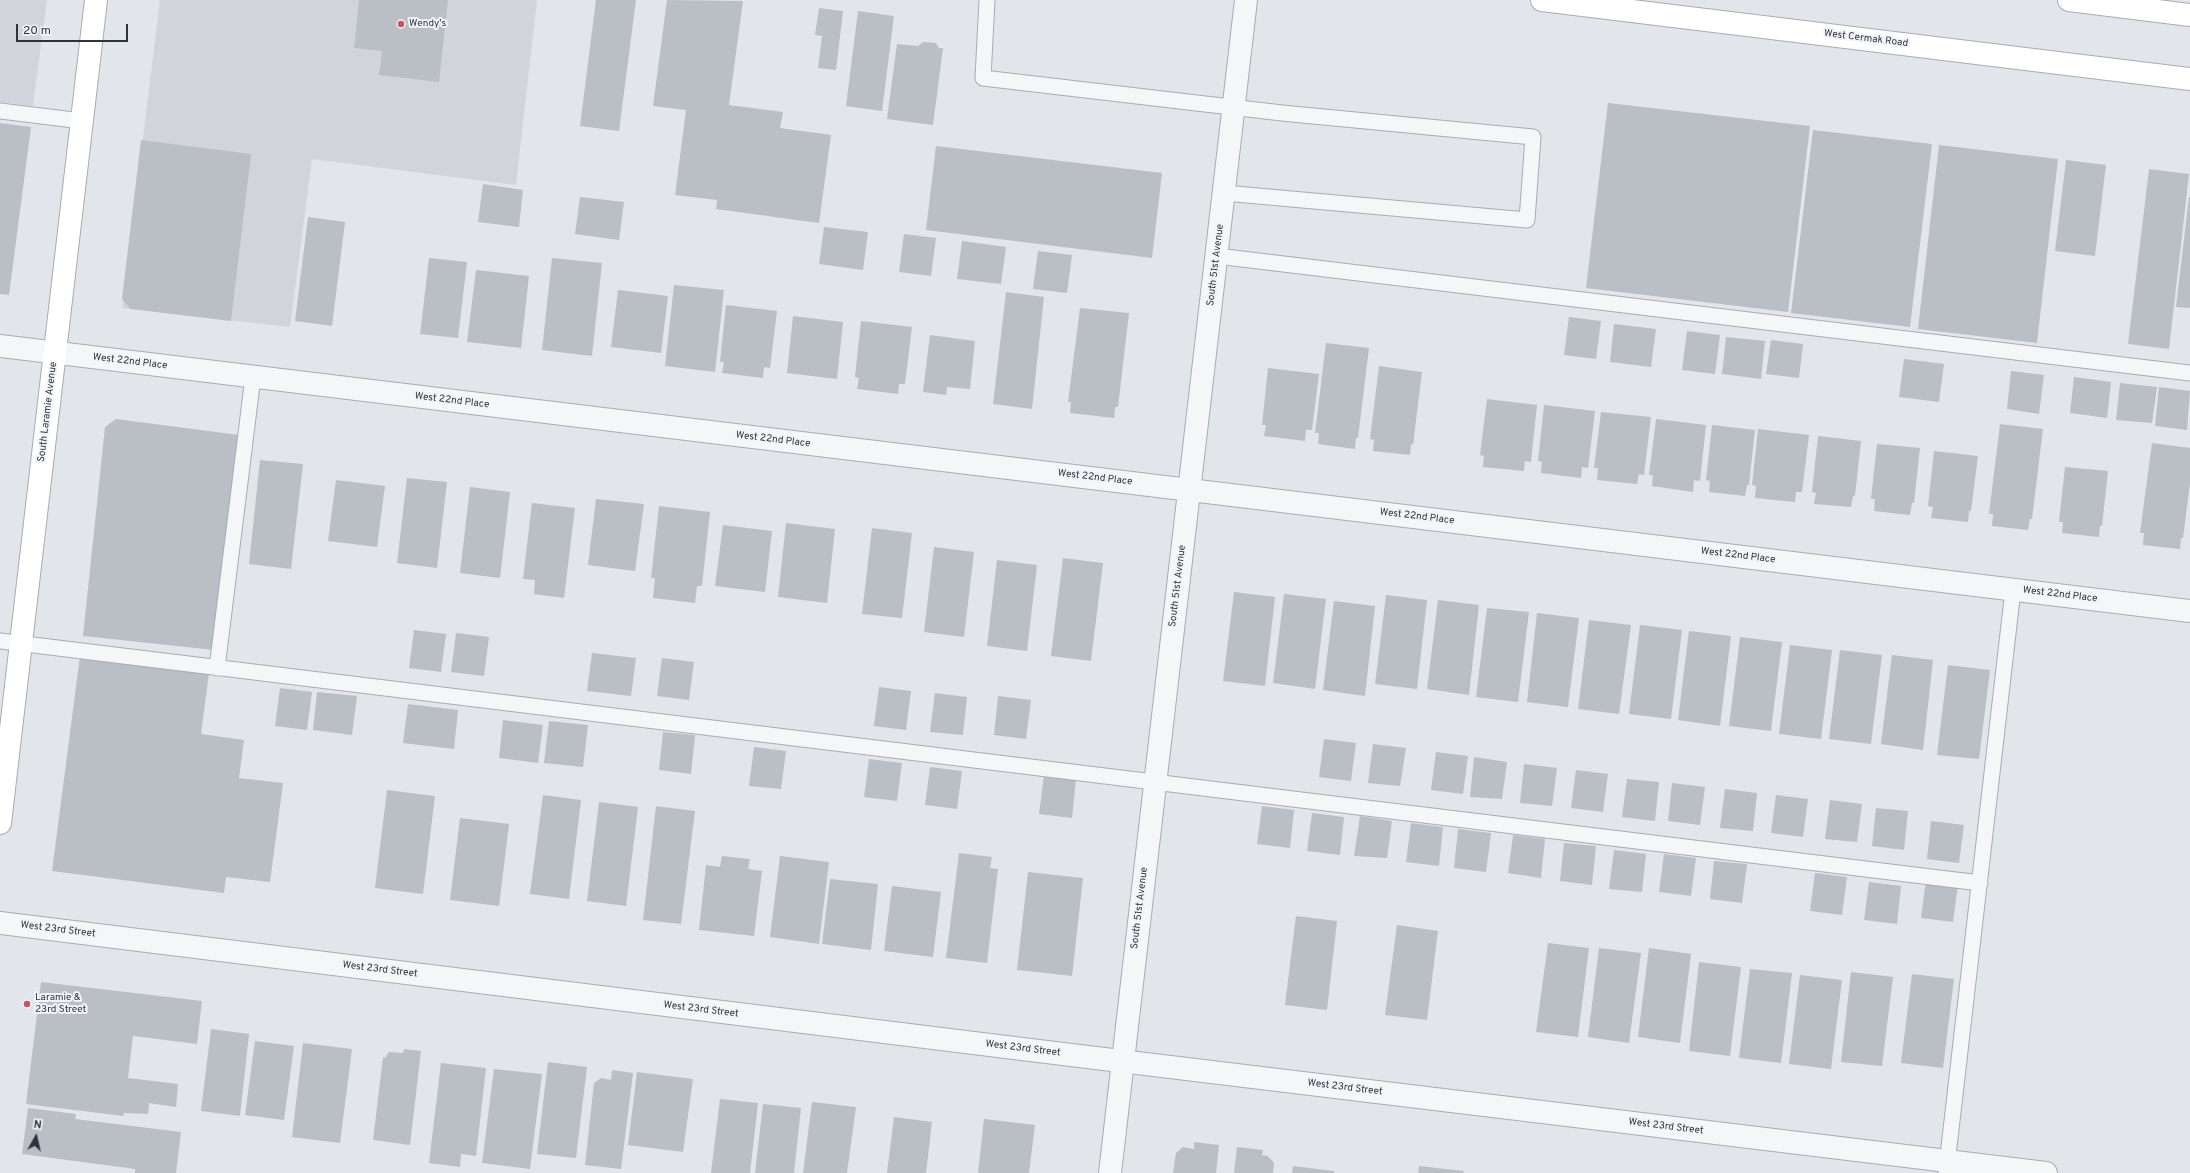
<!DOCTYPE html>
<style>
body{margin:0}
#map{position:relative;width:2190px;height:1173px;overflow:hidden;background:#e2e5e9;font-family:Overpass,sans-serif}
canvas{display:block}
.north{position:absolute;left:16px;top:1117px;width:40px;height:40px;-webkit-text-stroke:3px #f2f4f7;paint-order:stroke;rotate:8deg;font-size:11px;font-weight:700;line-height:16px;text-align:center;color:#2c343f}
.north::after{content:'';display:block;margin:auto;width:14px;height:18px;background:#2c343f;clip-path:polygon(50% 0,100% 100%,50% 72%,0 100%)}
.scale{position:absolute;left:16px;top:24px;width:112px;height:18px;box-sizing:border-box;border:2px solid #2c343f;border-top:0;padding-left:5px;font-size:12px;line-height:14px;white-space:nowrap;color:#2c343f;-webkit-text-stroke:3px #f2f4f7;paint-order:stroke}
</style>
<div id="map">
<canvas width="2190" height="1173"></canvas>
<div class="north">N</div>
<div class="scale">20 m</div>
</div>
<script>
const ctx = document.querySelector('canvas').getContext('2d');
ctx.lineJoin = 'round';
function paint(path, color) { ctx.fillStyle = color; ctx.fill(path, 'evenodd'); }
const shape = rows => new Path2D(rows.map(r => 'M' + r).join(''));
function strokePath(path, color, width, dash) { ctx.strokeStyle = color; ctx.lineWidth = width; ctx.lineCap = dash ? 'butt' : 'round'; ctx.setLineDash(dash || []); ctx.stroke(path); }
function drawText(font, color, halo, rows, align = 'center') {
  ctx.font = font + ' Overpass,sans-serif'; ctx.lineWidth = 4; ctx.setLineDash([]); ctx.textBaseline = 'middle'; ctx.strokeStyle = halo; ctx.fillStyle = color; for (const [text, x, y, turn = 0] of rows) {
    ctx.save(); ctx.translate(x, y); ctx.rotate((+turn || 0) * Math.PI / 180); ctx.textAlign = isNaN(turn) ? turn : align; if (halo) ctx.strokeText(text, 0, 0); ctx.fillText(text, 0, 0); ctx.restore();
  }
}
const built = shape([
 [0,0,47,0,33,106,0,102],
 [160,0,537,0,516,185,312,159,290,327,122,308]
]);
const building = shape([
 [359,0,448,0,439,82,379,75,382,51,354,48],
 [596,0,636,0,619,131,580,126],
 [667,0,743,1,729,105,783,112,780,128,831,135,819,223,716,209,717,200,675,195,686,110,653,106],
 [819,8,843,11,836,70,818,68,822,36,815,35],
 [858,11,894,16,882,111,846,106],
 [923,42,936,43,939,48,943,48,933,125,887,119,897,44,918,46],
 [1608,103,1810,126,1788,312,1586,288],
 [0,123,31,127,9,295,0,294],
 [1813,130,1932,144,1910,327,1791,313],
 [141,140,251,154,231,321,131,309,122,299],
 [1939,145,2058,159,2037,343,1918,329],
 [936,146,1162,173,1152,258,926,230],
 [2066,160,2106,165,2095,256,2055,251],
 [2149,169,2189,174,2169,349,2128,344],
 [483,184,523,190,519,227,478,222],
 [580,197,624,202,619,240,575,234],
 [2189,197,2190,197,2190,308,2176,307],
 [308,217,345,222,332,326,295,321],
 [824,227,868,232,863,270,819,264],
 [904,234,936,238,931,276,899,272],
 [962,241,1006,247,1001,284,957,279],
 [1038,251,1072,255,1067,293,1033,289],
 [429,258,467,262,458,338,420,334],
 [552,258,602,263,592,356,542,350],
 [476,270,529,276,521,348,467,342],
 [674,285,724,290,715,372,665,366],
 [618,290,668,296,661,353,611,347],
 [1006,292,1044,297,1032,409,993,404],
 [726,305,777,311,770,368,764,367,763,378,722,373,724,362,720,362],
 [1080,308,1129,313,1118,407,1115,407,1114,418,1070,413,1071,402,1068,402],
 [793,316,843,322,837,379,787,373],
 [1569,317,1601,321,1596,359,1564,355],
 [861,321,912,327,905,384,899,384,898,394,857,389,859,378,855,377],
 [1614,324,1656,329,1651,367,1610,362],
 [1687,331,1720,335,1715,374,1682,370],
 [930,335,975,341,970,389,947,387,946,395,923,392],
 [1726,337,1765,341,1761,379,1722,374],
 [1771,340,1803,344,1799,378,1766,374],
 [1326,343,1369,348,1358,438,1356,438,1355,449,1318,444,1319,433,1315,433],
 [1904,359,1944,364,1939,402,1899,397],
 [1379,366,1422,372,1413,445,1411,444,1410,455,1373,451,1374,440,1370,439],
 [1268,368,1319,374,1312,430,1306,430,1305,441,1264,436,1266,425,1262,425],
 [2011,371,2044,375,2039,414,2007,409],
 [2074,377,2111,382,2107,418,2070,413],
 [2120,383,2157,387,2152,423,2116,420],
 [2159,387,2190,391,2187,430,2155,426],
 [1487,399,1537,405,1531,462,1525,461,1524,471,1483,467,1484,456,1480,455],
 [1544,405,1595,411,1588,468,1582,467,1581,478,1541,473,1542,462,1538,461],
 [1601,412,1651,417,1644,475,1639,474,1637,484,1597,480,1598,468,1594,468],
 [116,419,239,435,214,650,83,636,105,427],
 [1656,419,1706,425,1700,481,1694,480,1693,492,1652,486,1653,475,1649,475],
 [2000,424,2043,429,2032,519,2030,519,2028,530,1992,526,1993,514,1989,514],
 [1712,425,1755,430,1749,485,1747,485,1745,496,1709,492,1710,481,1706,480],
 [1758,429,1809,435,1802,492,1796,492,1795,502,1755,498,1756,486,1752,485],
 [1818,436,1861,441,1855,496,1853,496,1851,507,1814,504,1816,493,1812,492],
 [2152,443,2190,448,2190,483,2183,538,2181,538,2180,549,2143,545,2144,533,2140,533],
 [1877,444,1920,448,1914,503,1912,503,1910,515,1874,511,1875,499,1871,499],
 [1934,451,1978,456,1971,511,1969,511,1968,522,1931,518,1933,507,1928,506],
 [260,460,303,464,291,569,249,564],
 [2065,467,2108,471,2102,526,2100,526,2099,537,2062,533,2063,522,2059,522],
 [407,478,447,482,437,568,397,563],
 [336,480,385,486,377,547,328,541],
 [470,487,510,492,500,578,460,573],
 [596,499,644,504,635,571,588,565],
 [532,503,575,508,564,598,534,594,535,580,523,579],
 [659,506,710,512,702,586,697,586,695,603,653,598,655,578,651,578],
 [786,523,835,529,827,603,778,597],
 [723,525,772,531,765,592,715,586],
 [872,528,912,533,902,618,862,614],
 [934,547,974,552,964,637,924,632],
 [1063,558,1103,563,1091,661,1051,656],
 [997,560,1037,565,1027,651,987,646],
 [1234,592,1275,597,1265,686,1223,681],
 [1284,594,1326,599,1315,689,1273,683],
 [1386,595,1427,600,1417,689,1375,684],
 [1438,600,1479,605,1469,695,1427,689],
 [1334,601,1375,606,1365,696,1323,690],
 [1487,608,1529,612,1518,702,1476,697],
 [1537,613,1579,618,1568,707,1527,702],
 [1589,620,1631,625,1619,714,1578,709],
 [1640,625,1682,630,1671,719,1629,714],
 [414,630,446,634,441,672,409,668],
 [1689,631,1731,636,1720,726,1678,720],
 [456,633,489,637,484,676,451,672],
 [1740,637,1782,642,1771,731,1729,726],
 [1790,645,1832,650,1821,739,1779,734],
 [1840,650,1882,655,1871,744,1829,739],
 [592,653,636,658,631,696,587,691],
 [1892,655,1933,660,1923,750,1881,744],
 [80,656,209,673,201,734,244,740,239,778,283,783,270,882,226,877,224,893,52,871],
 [662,658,694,662,689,700,657,696],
 [1948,665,1990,670,1979,759,1937,755],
 [879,687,911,691,906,730,874,726],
 [280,688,312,692,307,730,275,726],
 [317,692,357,696,352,735,313,730],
 [935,693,967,697,963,735,930,732],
 [998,696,1031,700,1026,739,994,735],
 [408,704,458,710,454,749,403,743],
 [503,720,543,725,538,763,499,758],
 [549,721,588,725,583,767,544,763],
 [663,732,695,735,691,774,659,770],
 [1324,739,1356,743,1351,781,1319,777],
 [1373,744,1406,748,1400,786,1368,783],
 [754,747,786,751,781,789,749,786],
 [1436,752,1468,756,1463,794,1431,790],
 [1474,757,1507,762,1502,799,1470,797],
 [869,759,902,763,897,801,864,797],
 [1524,764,1557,768,1552,806,1520,803],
 [930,767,962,771,957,809,925,805],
 [1576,770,1608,774,1603,812,1571,808],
 [1044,775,1076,779,1072,818,1039,814],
 [1627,779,1659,782,1655,821,1622,817],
 [1672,783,1705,787,1700,825,1668,821],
 [1725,789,1757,793,1753,831,1720,828],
 [387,790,435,796,423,894,375,888],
 [543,795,581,800,569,899,530,894],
 [1776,795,1808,799,1803,837,1771,833],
 [1830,800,1862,804,1857,842,1825,839],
 [599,802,638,807,626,906,587,901],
 [656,806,695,811,681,924,643,920],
 [1262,806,1294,810,1290,848,1257,844],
 [1876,808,1908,811,1904,850,1872,846],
 [1312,813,1344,817,1340,855,1307,851],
 [1360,816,1392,821,1387,858,1354,856],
 [460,818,509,824,499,906,450,900],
 [1931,821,1964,825,1959,863,1927,859],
 [1411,823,1443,827,1439,866,1406,862],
 [1458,829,1491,833,1486,872,1454,868],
 [1513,835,1545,839,1541,878,1508,873],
 [1564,843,1596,846,1592,885,1560,881],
 [1614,850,1646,854,1642,892,1609,889],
 [959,853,992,857,990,868,998,869,987,963,946,958],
 [1664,854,1696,858,1691,896,1659,892],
 [722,856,750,859,748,869,762,871,754,936,699,930,706,865,720,867],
 [780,856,829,862,819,944,770,937],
 [1714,861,1747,864,1742,903,1710,899],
 [1028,872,1083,878,1072,976,1017,970],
 [1815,873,1847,877,1842,915,1810,911],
 [830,879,878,884,871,950,822,944],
 [1926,880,1958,884,1953,922,1921,918],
 [1869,882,1901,886,1897,924,1864,920],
 [892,886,941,892,933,957,884,951],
 [1296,916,1337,921,1327,1010,1285,1005],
 [1397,925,1438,931,1427,1020,1385,1015],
 [1548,943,1589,948,1578,1037,1536,1032],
 [1599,948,1641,953,1629,1043,1588,1037],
 [1649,948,1691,954,1680,1043,1638,1037],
 [1699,962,1741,967,1730,1056,1689,1051],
 [1750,969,1792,973,1781,1063,1739,1058],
 [1851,972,1893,977,1882,1066,1841,1062],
 [1912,974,1954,979,1943,1068,1901,1063],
 [1800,975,1842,980,1831,1069,1789,1064],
 [41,982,202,1001,197,1044,133,1036,128,1078,178,1084,176,1107,149,1103,148,1114,124,1113,123,1116,26,1104],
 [211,1029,249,1034,240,1116,201,1111],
 [255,1041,294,1046,284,1120,245,1115],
 [303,1043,352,1049,340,1143,292,1137],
 [404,1049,421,1051,410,1145,373,1140,383,1057,385,1058,389,1052,403,1053],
 [548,1062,587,1067,576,1158,537,1154],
 [441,1063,486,1068,476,1156,461,1154,460,1167,429,1163],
 [494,1069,542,1074,530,1169,482,1163],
 [612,1070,633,1073,621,1169,585,1165,594,1083,601,1078,611,1080],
 [637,1072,693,1079,683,1152,628,1145],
 [720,1099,758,1103,750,1173,711,1173],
 [812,1102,856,1107,847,1173,803,1173],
 [763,1104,801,1108,794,1173,755,1173],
 [28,1108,76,1114,75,1119,181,1132,176,1173,135,1173,135,1169,22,1154],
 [894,1117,932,1122,926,1173,887,1173],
 [984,1119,1035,1125,1029,1173,978,1173],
 [1194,1142,1219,1145,1216,1173,1173,1173,1176,1153,1183,1147,1194,1149],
 [1237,1147,1263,1150,1262,1155,1268,1156,1274,1163,1273,1173,1234,1173],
 [1293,1166,1334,1171,1334,1173,1292,1173],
 [1419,1166,1464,1171,1463,1173,1418,1173]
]);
const lane = shape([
 [987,0,983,78,1282,113,1533,137,1527,220,1224,193],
 [0,111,82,121],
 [1217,256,2190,373],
 [0,641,1980,883],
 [217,668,253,377],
 [1946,1173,2013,590]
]);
const street = shape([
 [0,346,2190,611],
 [0,923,1071,1055,2046,1173],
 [1110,1173,1246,0]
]);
const secondary = shape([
 [1542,0,2190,79],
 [2069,0,2190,15],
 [0,823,96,0]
]);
const markers = [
 [401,24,4,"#c1556a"],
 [27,1004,4,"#c1556a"]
];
const poiNames = [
 ["Wendy's",409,24],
 ["Laramie &",35,998],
 ["23rd Street",35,1010]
];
const streetNames = [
 ["West Cermak Road",1866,39,7],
 ["South 51st Avenue",1216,265,-83],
 ["West 22nd Place",130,362,7],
 ["West 22nd Place",452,401,7],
 ["South Laramie Avenue",48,412,-83],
 ["West 22nd Place",773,440,7],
 ["West 22nd Place",1095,478,7],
 ["West 22nd Place",1417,517,7],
 ["West 22nd Place",1738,556,7],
 ["South 51st Avenue",1178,586,-83],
 ["West 22nd Place",2060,595,7],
 ["South 51st Avenue",1140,908,-83],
 ["West 23rd Street",58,930,7],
 ["West 23rd Street",380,970,7],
 ["West 23rd Street",701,1010,7],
 ["West 23rd Street",1023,1049,7],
 ["West 23rd Street",1345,1088,7],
 ["West 23rd Street",1666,1127,7]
];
paint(built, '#d1d5db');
paint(building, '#babfc5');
strokePath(lane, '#a8acb3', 17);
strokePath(street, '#a8acb3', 24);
strokePath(secondary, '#a8acb3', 24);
strokePath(lane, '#f5f6f8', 15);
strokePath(street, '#f5f6f8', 22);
strokePath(secondary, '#fff', 22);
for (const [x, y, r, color] of markers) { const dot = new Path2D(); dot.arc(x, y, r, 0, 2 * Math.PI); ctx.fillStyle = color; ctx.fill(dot); strokePath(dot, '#f2f4f7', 1.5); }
drawText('10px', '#2c343f', '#f2f4f7', poiNames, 'left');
drawText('10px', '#2c343f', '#f2f4f7', streetNames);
</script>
